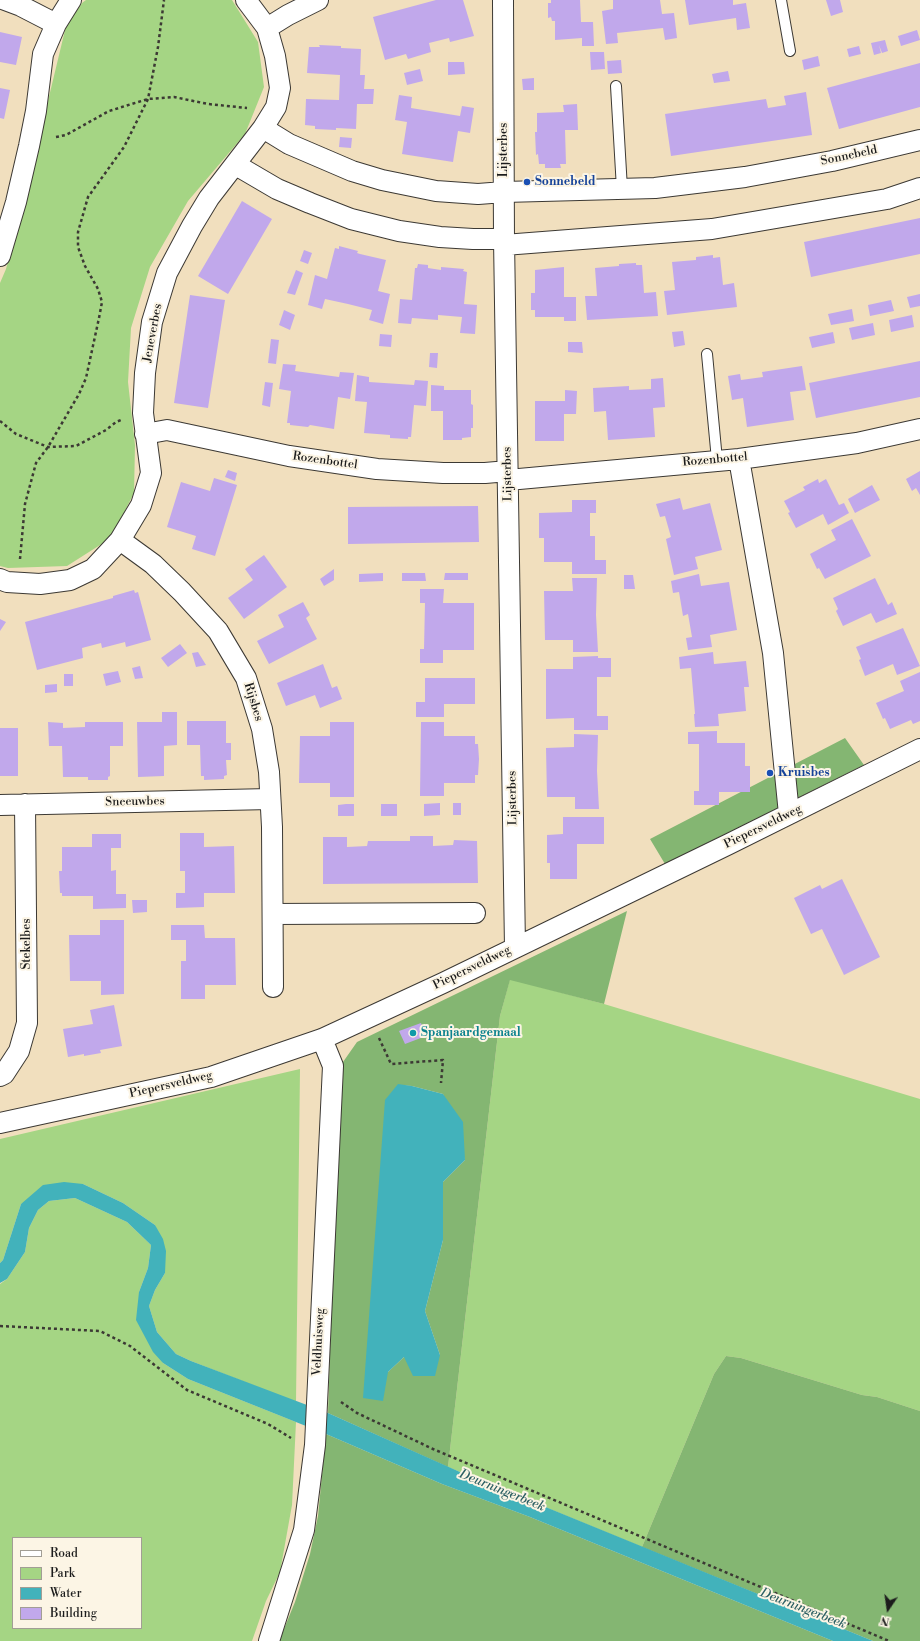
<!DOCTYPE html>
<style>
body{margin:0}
#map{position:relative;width:920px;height:1641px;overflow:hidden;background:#f1dfbe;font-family:"Libre Bodoni",serif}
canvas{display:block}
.legend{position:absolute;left:12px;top:1537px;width:130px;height:92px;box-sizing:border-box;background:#fcf5e5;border:1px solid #a29e95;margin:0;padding:5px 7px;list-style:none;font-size:12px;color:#1c1c1c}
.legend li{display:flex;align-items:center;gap:8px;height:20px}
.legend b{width:20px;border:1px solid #a29e95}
.north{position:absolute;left:868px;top:1589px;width:40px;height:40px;-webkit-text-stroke:3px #fcf5e5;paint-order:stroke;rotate:193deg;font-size:11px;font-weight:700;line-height:16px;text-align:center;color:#1c1c1c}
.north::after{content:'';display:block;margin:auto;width:14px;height:18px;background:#1c1c1c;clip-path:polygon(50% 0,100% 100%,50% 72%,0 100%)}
</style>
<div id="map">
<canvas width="920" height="1641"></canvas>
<ul class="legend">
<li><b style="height:5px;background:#fff"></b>Road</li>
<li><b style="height:11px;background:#a5d584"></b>Park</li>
<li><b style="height:11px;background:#42b2bb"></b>Water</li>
<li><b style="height:11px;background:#c1a8eb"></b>Building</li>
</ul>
<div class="north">N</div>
</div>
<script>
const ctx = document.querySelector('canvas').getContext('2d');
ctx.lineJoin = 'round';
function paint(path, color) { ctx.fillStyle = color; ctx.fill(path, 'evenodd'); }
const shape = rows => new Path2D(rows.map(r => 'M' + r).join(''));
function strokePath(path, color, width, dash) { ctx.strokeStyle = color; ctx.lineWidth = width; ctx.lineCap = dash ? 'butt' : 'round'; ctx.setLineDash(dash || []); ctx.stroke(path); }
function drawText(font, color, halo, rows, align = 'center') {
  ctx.font = font + ' "Libre Bodoni",serif'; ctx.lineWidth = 4; ctx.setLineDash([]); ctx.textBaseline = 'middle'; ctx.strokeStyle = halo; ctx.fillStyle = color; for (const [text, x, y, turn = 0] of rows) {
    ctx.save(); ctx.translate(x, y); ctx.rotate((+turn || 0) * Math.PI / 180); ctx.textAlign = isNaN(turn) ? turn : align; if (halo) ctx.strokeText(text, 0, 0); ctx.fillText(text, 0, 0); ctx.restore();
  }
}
const green = shape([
 [86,0,232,0,258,42,264,87,245,134,188,201,150,267,131,328,128,382,135,445,134,493,111,538,67,566,8,568,0,566,0,283,6,269,28,184,66,26,82,3],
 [510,979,604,1004,920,1099,920,1411,877,1397,862,1395,741,1358,726,1356,714,1374,642,1547,448,1467,500,1016],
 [300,1069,296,1402,191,1361,176,1354,157,1332,149,1306,155,1290,165,1273,155,1225,123,1203,83,1184,21,1204,3,1260,0,1263,0,1139],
 [75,1198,127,1222,151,1245,148,1268,139,1292,163,1363,188,1379,296,1422,292,1505,280,1572,266,1601,252,1641,0,1641,0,1284,7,1279,25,1252,29,1228,38,1210,49,1201],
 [13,1538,141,1538,141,1628,13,1628]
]);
const forest = shape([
 [845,738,864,765,665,864,650,839],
 [627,911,604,1004,510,980,500,1016,448,1467,328,1413,339,1078,343,1062,357,1042],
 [398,1085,412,1086,443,1094,465,1160,443,1182,443,1240,425,1311,440,1355,404,1357,388,1372],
 [726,1356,741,1358,862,1395,877,1397,920,1411,920,1641,873,1641,642,1547,714,1374],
 [326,1434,442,1484,530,1517,833,1641,279,1641,295,1602,310,1554,318,1516]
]);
const water = shape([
 [398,1084,412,1086,443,1094,463,1122,465,1160,443,1182,443,1240,425,1311,440,1355,435,1376,413,1376,404,1357,388,1372,383,1401,363,1398,385,1100],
 [64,1182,83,1184,123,1203,155,1225,163,1239,166,1251,165,1273,155,1290,149,1306,157,1332,176,1354,191,1361,328,1413,460,1472,873,1641,833,1641,530,1517,442,1484,326,1434,188,1379,163,1363,153,1352,136,1320,139,1292,148,1268,151,1245,127,1222,75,1198,49,1201,38,1210,29,1228,25,1252,7,1279,0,1283,0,1263,3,1260,21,1204,43,1185]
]);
const building = shape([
 [436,0,463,0,474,36,450,42,449,38,429,43,431,52,408,59,406,54,385,60,373,17],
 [551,0,580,0,581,22,593,22,594,46,582,46,582,38,555,40,555,21,552,21,551,17,548,18,548,3,551,3],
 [613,0,660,0,662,14,674,13,677,38,665,40,663,28,617,33,618,43,606,44,602,11,613,9],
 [685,0,733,0,733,5,746,3,750,28,737,30,736,18,689,25],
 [826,0,840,0,843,12,831,16],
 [917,30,920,40,901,46,898,36],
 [0,32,22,37,16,65,0,62],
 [885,40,888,51,882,53,879,45,881,53,874,55,871,43],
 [319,45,341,46,341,48,361,49,360,75,365,75,364,89,374,89,373,104,357,104,356,129,336,128,336,130,315,129,315,126,305,125,306,99,339,100,340,75,307,73,309,47,320,47],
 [859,46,861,54,849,57,847,49],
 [590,52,604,52,605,69,591,70],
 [818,56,820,66,804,70,802,60],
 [621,60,622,73,608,74,607,61],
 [448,62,464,62,465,74,448,75],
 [920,63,920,107,839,129,827,88],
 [420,69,423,81,407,85,404,73],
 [728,71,730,81,714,83,712,74],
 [534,78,534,90,523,90,522,79],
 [0,88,10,90,4,119,0,118],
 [806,92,812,135,671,156,665,114,766,99,768,108,786,105,784,96],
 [399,95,412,97,411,108,460,116,462,106,474,108,470,133,458,131,453,162,402,154,407,122,395,120],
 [577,104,578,130,565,130,566,164,560,164,561,168,545,168,545,164,539,164,538,154,536,155,535,132,537,132,537,113,564,112,563,105],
 [340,137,352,138,351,148,339,147],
 [242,201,272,219,228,294,198,276],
 [920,218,920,254,811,277,804,242],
 [339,246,358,251,357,253,360,254,386,260,378,291,390,294,383,324,369,320,372,310,348,304,325,299,322,309,308,305,315,275,327,279,335,248,339,249],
 [304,250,312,253,308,264,300,261],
 [713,255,713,258,720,257,723,285,734,283,737,307,667,315,664,291,675,290,672,262,696,260,696,257],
 [636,263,636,265,642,265,644,293,656,292,658,316,587,320,585,296,597,296,595,268,619,266,619,264],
 [418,264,428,265,428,268,441,270,441,267,464,269,463,271,467,272,464,304,477,305,475,334,460,333,462,317,438,315,438,320,412,318,411,324,398,323,400,299,412,300,415,268,417,268],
 [564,267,564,297,576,297,576,321,564,321,564,317,535,317,535,310,531,310,531,293,535,293,535,270],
 [296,270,303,273,295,295,287,293],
 [920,294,920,306,910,308,907,297],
 [190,295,225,300,208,408,174,403],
 [891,300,894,311,870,316,868,305],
 [852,309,854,321,831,325,828,314],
 [284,310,295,315,290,330,279,325],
 [912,315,914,327,891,332,889,320],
 [873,323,875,335,852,340,849,328],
 [683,331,685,345,674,347,672,332],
 [833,332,835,343,812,348,809,337],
 [380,334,392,335,391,347,379,346],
 [271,339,279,340,276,364,268,363],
 [568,342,582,342,583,353,568,352],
 [430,353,438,353,437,368,429,367],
 [920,361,920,397,816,418,809,383],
 [283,364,296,365,295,371,339,377,340,372,354,373,350,399,338,397,334,429,310,425,308,427,290,425,290,423,287,423,291,391,279,389],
 [802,366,806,390,790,392,794,420,747,427,743,398,732,400,728,376,740,374,741,380,763,377,762,372],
 [357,375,369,377,369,382,414,385,415,380,428,381,426,406,414,405,411,437,408,437,408,439,390,438,390,435,364,433,367,402,355,401],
 [663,378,665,407,653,408,655,437,608,440,606,411,594,412,593,388,629,386,629,390,651,389,651,379],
 [265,382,273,383,270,407,262,405],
 [431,385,444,386,444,390,471,390,471,404,473,405,473,428,471,428,471,437,462,438,462,440,443,440,443,411,431,411],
 [565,390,577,391,576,414,564,414,564,441,535,441,535,401,565,401],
 [228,470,237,473,235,481,225,477],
 [920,471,920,495,916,488,912,491,906,479],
 [214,478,237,485,215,556,192,549,196,536,167,527,181,482,210,491],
 [818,479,819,483,826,479,839,505,844,503,849,513,828,525,823,514,796,528,788,513,790,512,784,501,805,490,803,487],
 [872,485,880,500,855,513,848,499],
 [680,498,683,510,710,503,722,550,695,557,698,569,674,575,666,539,671,537,665,516,660,517,656,504],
 [572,500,596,500,596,513,590,513,590,536,595,536,595,560,606,560,606,574,572,574,572,562,544,562,544,538,539,538,539,513,572,512],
 [478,506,479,542,348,544,348,507],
 [852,519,871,556,825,579,819,568,817,569,810,554,836,540,831,530],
 [264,555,287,587,244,619,228,598,253,580,245,569],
 [334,569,334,580,324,586,320,579],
 [383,573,383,581,359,582,359,574],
 [402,573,425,573,426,581,402,581],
 [445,573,468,573,468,580,444,580],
 [699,574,701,586,729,582,737,630,710,635,712,647,688,650,686,638,692,637,688,614,683,616,679,592,673,593,671,581],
 [624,575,633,575,635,589,624,589],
 [572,578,597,578,596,615,598,652,573,652,573,640,545,640,544,591,573,591],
 [875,578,888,605,892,602,897,614,876,623,871,613,843,626,836,611,838,609,833,598],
 [420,589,444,589,443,603,474,603,474,650,443,650,443,663,420,663,420,649,424,649,425,603,420,603],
 [134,590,135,593,138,592,151,640,126,647,125,642,102,648,101,643,82,648,83,658,37,670,25,622,113,598,113,596],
 [303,602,310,615,306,618,317,639,269,664,257,641,284,627,278,615],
 [0,619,6,622,0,631],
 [903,628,920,666,897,675,893,664,865,676,859,660,861,659,856,647],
 [180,644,187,653,168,667,161,658],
 [198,652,206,665,196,667,192,653],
 [713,652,714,664,746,661,749,687,744,687,746,711,718,714,719,726,695,727,694,714,695,714,691,668,680,669,679,657],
 [598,656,598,658,611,658,611,677,597,677,597,716,608,716,608,730,574,730,574,718,546,719,546,669,573,669,573,657],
 [323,664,332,688,337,686,342,699,320,708,315,695,286,706,277,683],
 [140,666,143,678,135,679,132,668],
 [118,671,121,682,106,686,103,674],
 [920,672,920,721,913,724,911,720,890,729,885,718,883,719,876,703,904,691,900,681],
 [64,674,73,674,73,686,64,686],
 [425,678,475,678,475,704,444,704,444,717,416,717,416,702,425,702],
 [57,684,57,692,45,693,45,685],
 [162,712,177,712,177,745,164,746,164,776,138,777,137,722,162,722],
 [187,721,226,721,226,743,231,743,231,760,226,760,227,775,224,776,224,779,204,780,204,776,201,776,200,745,187,745],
 [48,722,63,723,63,728,85,727,85,722,123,722,123,746,110,746,110,776,108,777,108,780,88,780,88,777,63,777,62,746,49,746],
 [330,722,354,722,354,797,330,797,330,783,299,783,300,736,330,736],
 [421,722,444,722,444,736,475,736,475,744,478,744,479,759,478,775,475,775,475,783,444,783,444,796,420,796],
 [0,728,18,728,18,776,0,776],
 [717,731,717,743,745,743,745,766,750,766,750,792,719,792,719,805,694,805,694,791,699,791,699,744,688,744,688,732],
 [574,734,598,735,597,771,599,809,575,809,575,797,547,797,546,748,574,747],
 [440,803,440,815,424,816,424,804],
 [453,803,461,803,461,815,453,815],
 [346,804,354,804,354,816,338,816,338,805],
 [381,804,397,804,397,816,381,816],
 [563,817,604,817,604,844,577,844,577,879,550,879,550,863,547,863,547,835,563,834],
 [180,833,204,833,204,847,234,846,235,893,204,893,204,907,176,908,176,893,185,893,185,871,180,871],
 [92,834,121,834,121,848,111,848,111,871,116,870,116,894,126,894,126,908,93,909,93,896,62,896,62,893,60,893,59,871,62,871,62,847,92,847],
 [410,836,433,836,433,846,453,845,454,840,477,841,478,883,323,884,323,837,347,837,347,847,367,846,368,841,410,841],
 [842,879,880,957,844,975,822,929,811,934,794,898,820,885,822,889],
 [132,900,147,900,147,912,133,913],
 [100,920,124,920,124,994,101,995,101,981,70,981,69,935,100,935],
 [171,925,204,925,205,938,235,938,236,985,205,985,205,999,181,999,181,961,186,961,186,940,171,940],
 [114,1005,122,1046,100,1050,101,1053,84,1056,84,1054,68,1057,63,1029,93,1024,90,1010],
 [421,1023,426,1036,405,1044,399,1031]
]);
const path = shape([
 [56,137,66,135,109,111,148,99,174,97,208,104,247,108],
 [0,421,16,434,48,447,76,446,106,430,116,422,121,420],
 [20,559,25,504,36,463,48,447,79,394,86,378,99,318,102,302,98,289,85,266,78,247,78,232,88,197,124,147,148,99,158,47,164,0],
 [379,1038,391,1064,443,1060,441,1083],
 [0,1326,100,1331,130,1346,187,1390,268,1424,291,1438],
 [341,1402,357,1413,433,1449,889,1641]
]);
const lane = shape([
 [781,0,790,51],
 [616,86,622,189],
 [707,354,717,460]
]);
const street = shape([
 [5,0,21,6,56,24],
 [503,0,504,239,515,947],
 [267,28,288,15,318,0],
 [263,128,289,144,352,171,382,180,436,191,478,194,504,192,655,188,745,177,832,161,920,140],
 [236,165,277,189,310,203,351,219,399,231,440,237,473,239,504,239],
 [504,245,712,229,887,199,920,188],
 [0,256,16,202,29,146,36,111,43,54,56,24,71,0],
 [145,434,167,430,289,456,377,469,443,473,485,473,508,471],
 [739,459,773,653,789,814],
 [508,480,739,459,857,443,920,429],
 [120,540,153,564,182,592,218,631,246,678,262,729,269,772,272,827,273,987],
 [0,579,7,582,40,584,70,580,93,569,120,540,141,505,151,473,143,413,145,373,152,322,167,273,192,226,209,198,263,128,276,107,280,88,275,56,267,28,246,0],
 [0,805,270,799],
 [273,914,475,913],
 [0,1076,4,1074,19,1051,27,1023,25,804],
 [0,1123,211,1077,322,1039,443,983,729,844,920,749],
 [269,1641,304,1530,315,1445,333,1066,322,1039]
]);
const markers = [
 [527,182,4,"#1a4fb4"],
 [770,773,4,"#1a4fb4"],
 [413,1033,4,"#0f9aa8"]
];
const streetNames = [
 ["Lijsterbes",504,150,-90],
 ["Sonnebeld",849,156,-12],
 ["Jeneverbes",153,333,-79],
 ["Rozenbottel",715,460,-5],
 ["Rozenbottel",325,461,8],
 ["Lijsterbes",508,474,-91],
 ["Rijsbes",253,702,73],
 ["Lijsterbes",513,798,-91],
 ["Sneeuwbes",135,802,-1],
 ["Piepersveldweg",763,827,-26],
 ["Stekelbes",27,944,-90],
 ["Piepersveldweg",472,968,-26],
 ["Piepersveldweg",171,1085,-13],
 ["Veldhuisweg",319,1342,-87]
];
const transitNames = [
 ["Sonnebeld",535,182],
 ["Kruisbes",778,773]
];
const cultureNames = [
 ["Spanjaardgemaal",421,1033]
];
const waterNames = [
 ["Deurningerbeek",502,1491,22],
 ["Deurningerbeek",803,1609,21]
];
paint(green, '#a5d584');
paint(forest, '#84b672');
paint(water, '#42b2bb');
paint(building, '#c1a8eb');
strokePath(lane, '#3c3934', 12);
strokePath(street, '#3c3934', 22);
strokePath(path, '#3c3934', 2.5, [3, 3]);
strokePath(lane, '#fff', 10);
strokePath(street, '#fff', 20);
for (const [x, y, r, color] of markers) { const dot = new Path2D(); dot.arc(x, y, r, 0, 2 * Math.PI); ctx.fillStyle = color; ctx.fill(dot); strokePath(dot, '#fcf5e5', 1.5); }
drawText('12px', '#1c1c1c', '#fcf5e5', streetNames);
drawText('bold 12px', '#164399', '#fcf5e5', transitNames, 'left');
drawText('bold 12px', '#0d838f', '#fcf5e5', cultureNames, 'left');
drawText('italic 13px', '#2d6064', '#fcf5e5', waterNames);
</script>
